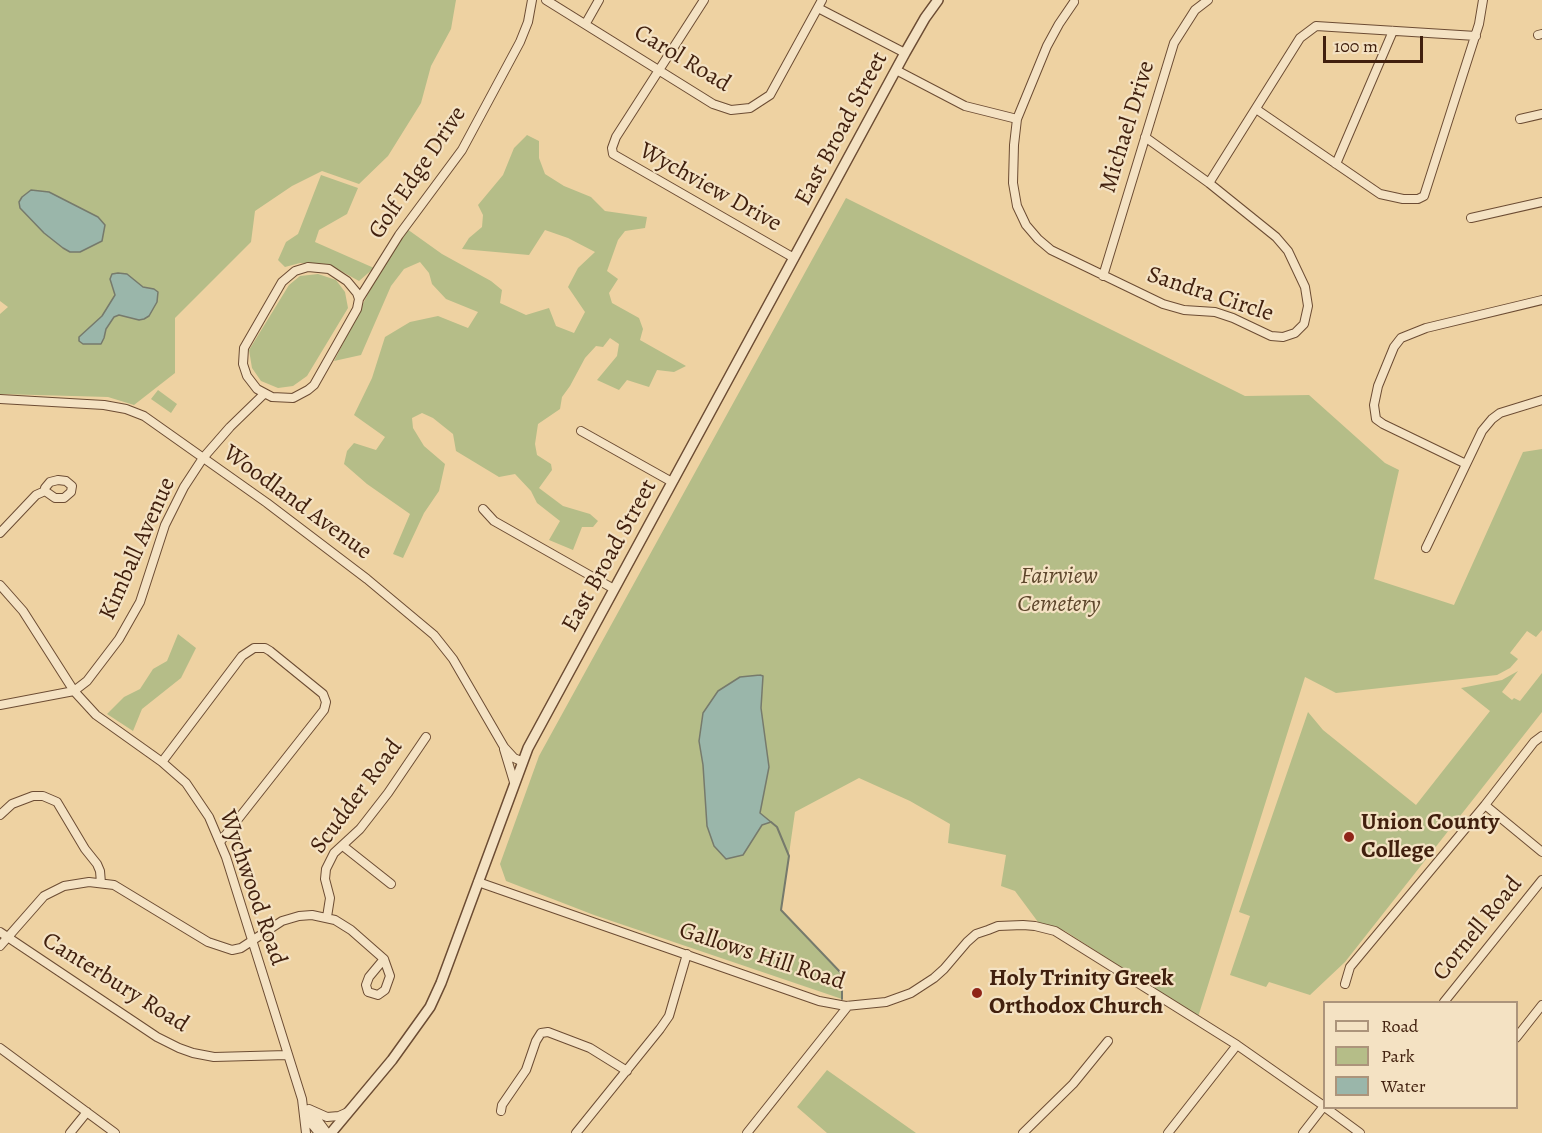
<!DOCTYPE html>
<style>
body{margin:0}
#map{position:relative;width:1542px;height:1133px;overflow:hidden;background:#eed2a2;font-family:Alegreya,serif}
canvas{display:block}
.legend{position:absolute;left:1323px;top:1001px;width:195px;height:108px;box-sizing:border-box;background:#f4e2c3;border:2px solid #ac947b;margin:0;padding:8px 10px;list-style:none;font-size:18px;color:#41200e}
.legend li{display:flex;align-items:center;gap:12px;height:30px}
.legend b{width:30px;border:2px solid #ac947b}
.scale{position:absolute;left:1323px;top:36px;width:100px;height:27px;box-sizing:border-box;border:3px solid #41200e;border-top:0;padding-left:8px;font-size:18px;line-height:21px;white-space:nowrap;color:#41200e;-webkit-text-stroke:4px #f4e2c3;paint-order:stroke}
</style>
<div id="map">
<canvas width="1542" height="1133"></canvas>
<ul class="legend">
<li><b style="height:8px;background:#f4e2c3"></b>Road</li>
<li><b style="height:16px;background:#b5bd88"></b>Park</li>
<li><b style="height:16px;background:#9ab6aa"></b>Water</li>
</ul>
<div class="scale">100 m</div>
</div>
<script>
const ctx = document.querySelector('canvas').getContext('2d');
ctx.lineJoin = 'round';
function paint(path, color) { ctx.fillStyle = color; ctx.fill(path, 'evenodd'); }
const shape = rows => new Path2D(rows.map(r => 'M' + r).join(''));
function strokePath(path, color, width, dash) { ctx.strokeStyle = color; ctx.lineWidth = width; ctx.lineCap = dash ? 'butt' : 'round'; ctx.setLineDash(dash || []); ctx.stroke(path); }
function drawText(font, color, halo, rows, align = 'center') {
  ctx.font = font + ' Alegreya,serif'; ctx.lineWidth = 4.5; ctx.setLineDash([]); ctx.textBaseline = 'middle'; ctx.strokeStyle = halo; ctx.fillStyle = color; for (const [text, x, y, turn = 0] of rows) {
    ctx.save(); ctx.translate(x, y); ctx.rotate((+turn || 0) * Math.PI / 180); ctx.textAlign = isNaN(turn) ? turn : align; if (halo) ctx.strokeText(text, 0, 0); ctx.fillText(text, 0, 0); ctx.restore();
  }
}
const green = shape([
 [0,0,456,0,451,29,431,66,421,103,388,156,359,184,322,171,292,186,255,211,251,242,175,318,175,373,134,405,108,397,0,394,0,314,8,307,0,301],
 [527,135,539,141,539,158,545,174,564,186,591,197,605,211,647,217,645,228,625,231,618,240,607,271,618,279,609,293,612,303,639,318,643,329,640,340,686,366,674,372,657,370,649,387,627,380,619,390,597,380,617,356,619,344,610,338,603,347,596,346,585,358,570,386,562,397,560,409,538,424,535,444,537,455,551,464,552,470,539,488,563,506,590,514,598,521,593,527,582,527,573,550,549,540,560,521,537,503,531,491,515,474,499,477,456,451,453,434,433,418,422,413,412,418,413,428,424,446,445,464,439,491,424,513,403,558,393,554,410,514,367,484,344,464,347,451,354,443,376,450,385,437,354,415,372,378,385,337,410,322,438,316,468,328,478,312,446,299,432,284,429,273,420,262,404,269,391,286,361,355,334,361,377,276,407,229,442,254,491,281,502,290,500,303,526,315,549,308,556,326,574,333,585,312,568,287,578,268,595,252,568,238,545,230,529,255,462,249,469,238,482,227,483,215,478,205,503,175,514,148],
 [321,175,358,188,347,214,319,230,315,242,374,268,359,281,328,264,300,263,285,267,278,260,286,242,298,234],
 [846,198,1245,396,1309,395,1385,463,1399,470,1374,579,1454,605,1523,452,1542,449,1542,630,1536,637,1527,631,1510,653,1518,659,1510,668,1497,675,1336,693,1305,677,1198,1017,1065,931,1038,922,1015,891,1001,886,1006,855,948,843,950,824,910,801,859,778,795,812,781,910,842,974,842,999,594,915,506,881,500,864,539,756],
 [759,675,763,677,761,708,769,767,760,813,770,822,762,825,743,855,703,765,699,741,755,676],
 [318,274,336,280,345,292,348,308,307,376,293,386,278,388,261,381,252,368,249,350,289,285,300,276],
 [158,390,177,404,171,413,151,399],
 [178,634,196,648,181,678,142,709,133,731,107,714,124,697,140,689,153,669,167,661],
 [1518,671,1502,692,1512,700,1514,698,1520,701,1542,673,1542,712,1345,962,1310,995,1269,982,1266,987,1230,975,1250,916,1239,912,1308,712,1323,730,1416,805,1490,711,1461,688,1502,680],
 [827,1070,916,1133,827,1133,797,1107]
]);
const water = shape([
 [31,190,49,192,98,217,105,225,102,241,80,252,70,252,63,248,44,233,20,208,19,202,22,197,31,190],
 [118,273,127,274,143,287,154,289,158,292,157,302,149,316,144,319,139,320,119,315,114,317,106,329,104,338,101,344,83,344,79,341,79,337,102,316,115,295,110,279,112,274,118,273],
 [760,675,763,676,761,708,769,767,760,813,771,822,762,825,743,855,726,859,714,846,707,826,703,765,699,741,703,713,718,691,740,677,760,675]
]);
const stream = shape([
 [771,822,777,827,789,856,781,910,842,974,842,999]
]);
const minor = shape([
 [546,0,713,104,731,110,750,108,770,95,822,0],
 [704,0,616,137,612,148,613,154,794,258],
 [1074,2,1059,24,1047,46,1017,119,1014,145,1013,183,1017,206,1026,225,1038,239,1051,250,1163,304,1184,310,1215,312,1233,318,1271,336,1283,337,1295,333,1304,324,1308,306,1305,287,1288,251,1276,237,1209,183,1145,137],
 [818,8,905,53],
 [586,23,599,0],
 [1538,35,1542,34],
 [896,70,965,106,1017,119],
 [1256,109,1380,194,1403,199,1418,199,1424,196,1479,24,1483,0],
 [1520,119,1542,114],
 [1336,164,1393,31],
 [1209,183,1300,38,1316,26,1476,36],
 [1471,218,1542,202],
 [308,267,329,269,347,281,357,293,359,299,357,309,314,385,308,390,293,398,272,397,257,389,247,376,243,364,244,348,282,282,295,271,308,267],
 [1103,276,1174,43,1195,10,1208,0],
 [359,299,399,235,462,150,520,42,528,22,532,0],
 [0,399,104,405,126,409,144,416,267,503,367,579,434,635,453,659,504,747,514,758,521,761],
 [581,431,672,482],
 [1466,464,1383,424,1376,419,1374,405,1378,386,1394,347,1401,338,1426,328,1542,300],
 [58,480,66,481,72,486,71,492,64,498,55,498,45,491,45,488,50,482,58,480],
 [483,509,494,521,614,589],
 [0,533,36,495,45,491],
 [1426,548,1482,431,1492,419,1500,413,1542,400],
 [0,585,23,611,74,691,96,715,162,762,186,783,209,817,226,857,302,1099,306,1133],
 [0,705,74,691,87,681,119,639,140,602,165,525,184,487,203,458,230,427,264,394],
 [504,749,514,782],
 [162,762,242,656,254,648,265,648,270,651,323,694,326,702,324,710,220,842],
 [1485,805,1542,852],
 [0,815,12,804,33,796,43,796,57,802,85,849,97,864,100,871,101,883],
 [343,846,391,884],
 [478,882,819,1001,846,1006,886,1002,911,993,934,978,944,969,967,942,976,934,988,930,998,926,1023,925,1035,926,1055,931,1237,1045,1324,1106],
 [327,917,330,898,325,879,326,869,334,853,360,829,388,793,426,737],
 [0,932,157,1037,179,1048,193,1053,214,1057,287,1055],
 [0,946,44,896,64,886,89,882,114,885,208,942,232,950,241,948,282,921,299,916,312,915,335,920,351,930,384,959,390,976,385,990,378,995,368,992,366,985,369,977,384,959],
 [1345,984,1350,967,1485,805,1534,742,1542,736],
 [1444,1002,1542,880],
 [1516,1038,1542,1005],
 [0,1048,115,1133],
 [1326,1108,1360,1133],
 [309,1109,327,1117,339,1116,348,1112],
 [310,1110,327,1133],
 [501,1111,502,1105,526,1070,536,1041,541,1033,548,1032,590,1048,627,1071],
 [306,1117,319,1133],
 [70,1133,87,1112],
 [576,1133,660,1029,669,1016,687,954],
 [747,1133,848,1006],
 [1023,1133,1073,1084,1108,1041],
 [1168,1133,1237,1045],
 [1303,1133,1324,1106]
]);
const tertiary = shape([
 [331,1133,392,1060,430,1007,441,983,528,748,905,53,925,18,938,0]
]);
const markers = [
 [1349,837,6,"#8f2418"],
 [977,993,6,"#8f2418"]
];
const streetNames = [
 ["Carol Road",682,59,31],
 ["Michael Drive",1128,127,-73],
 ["East Broad Street",842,129,-62],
 ["Golf Edge Drive",418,173,-56],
 ["Wychview Drive",710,188,29],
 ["Sandra Circle",1210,295,18],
 ["Woodland Avenue",297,503,36],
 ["Kimball Avenue",138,549,-66],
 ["East Broad Street",610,556,-61],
 ["Scudder Road",357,797,-53],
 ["Wychwood Road",252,888,71],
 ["Cornell Road",1478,929,-51],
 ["Gallows Hill Road",762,957,18],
 ["Canterbury Road",115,983,32]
];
const parkNames = [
 ["Fairview",1059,577],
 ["Cemetery",1059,605]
];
const poiNames = [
 ["Union County",1361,823],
 ["College",1361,851],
 ["Holy Trinity Greek",989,979],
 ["Orthodox Church",989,1007]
];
paint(green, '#b5bd88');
paint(water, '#9ab6aa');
strokePath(water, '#767a6c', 1.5);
strokePath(stream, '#767a6c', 2);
strokePath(minor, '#6c4c33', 10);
strokePath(tertiary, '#6c4c33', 12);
strokePath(minor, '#f4e2c3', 8);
strokePath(tertiary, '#f4e2c3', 9);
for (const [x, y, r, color] of markers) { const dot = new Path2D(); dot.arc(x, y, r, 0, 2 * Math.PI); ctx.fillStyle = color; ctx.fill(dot); strokePath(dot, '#f4e2c3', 2); }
drawText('24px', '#41200e', '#f4e2c3', streetNames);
drawText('italic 24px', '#5e472c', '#f4e2c3', parkNames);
drawText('bold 24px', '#41200e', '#f4e2c3', poiNames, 'left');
</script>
